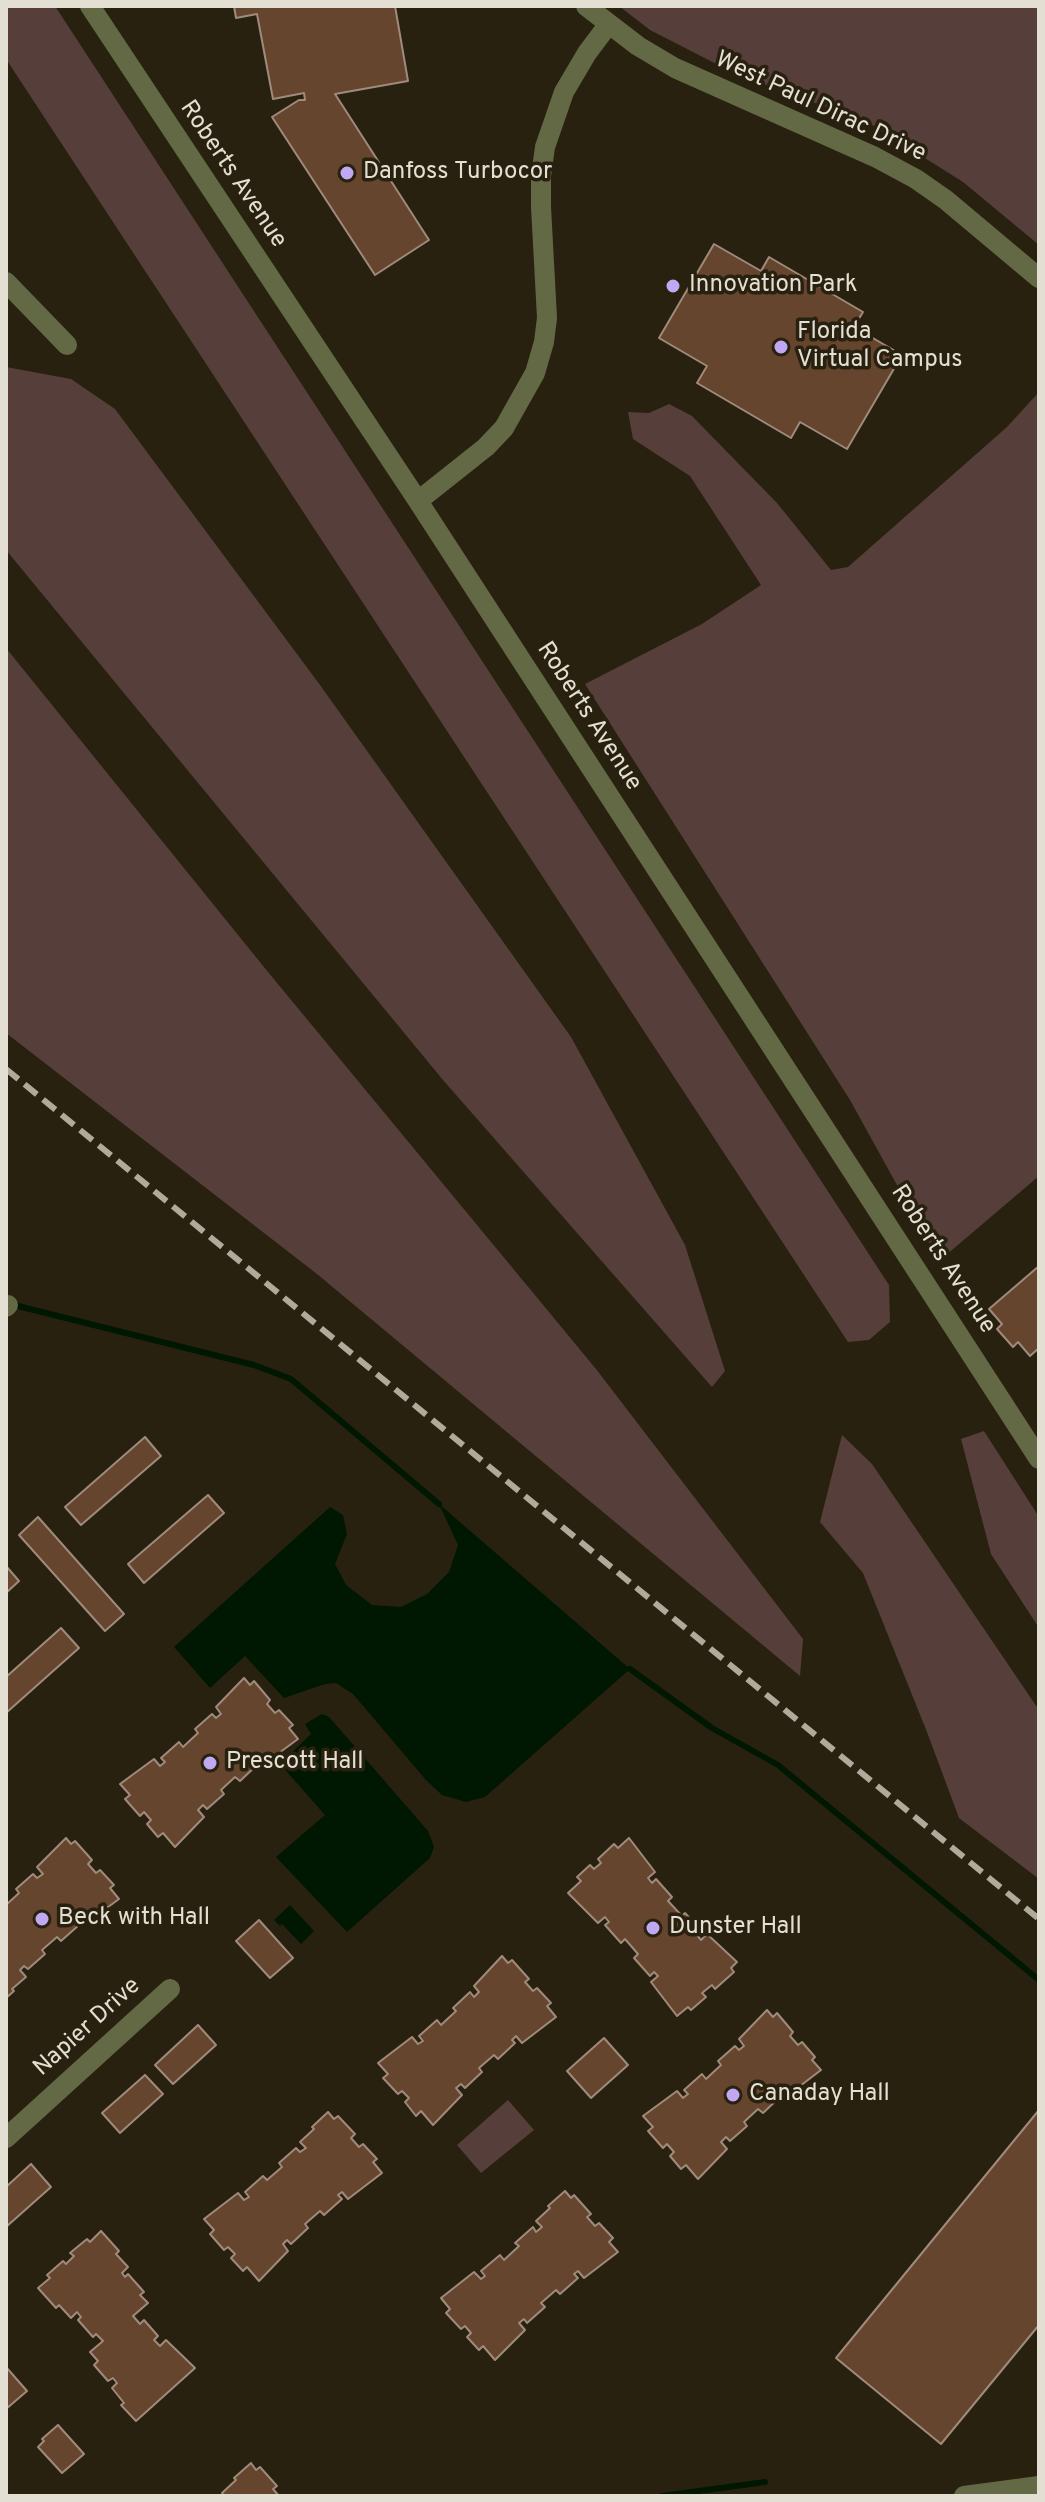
<!DOCTYPE html>
<style>
body{margin:0}
#map{position:relative;width:1045px;height:2502px;overflow:hidden;background:#29210f;font-family:Overpass,sans-serif}
canvas{display:block}
.frame{position:absolute;inset:0;border:8px solid #e4dfd3;pointer-events:none}
</style>
<div id="map">
<canvas width="1045" height="2502"></canvas>
<div class="frame"></div>
</div>
<script>
const ctx = document.querySelector('canvas').getContext('2d');
ctx.lineJoin = 'round';
function paint(path, color) { ctx.fillStyle = color; ctx.fill(path, 'evenodd'); }
const shape = rows => new Path2D(rows.map(r => 'M' + r).join(''));
function strokePath(path, color, width, dash) { ctx.strokeStyle = color; ctx.lineWidth = width; ctx.lineCap = dash ? 'butt' : 'round'; ctx.setLineDash(dash || []); ctx.stroke(path); }
function drawText(font, color, halo, rows, align = 'center') {
  ctx.font = font + ' Overpass,sans-serif'; ctx.lineWidth = 7; ctx.setLineDash([]); ctx.textBaseline = 'middle'; ctx.strokeStyle = halo; ctx.fillStyle = color; for (const [text, x, y, turn = 0] of rows) {
    ctx.save(); ctx.translate(x, y); ctx.rotate((+turn || 0) * Math.PI / 180); ctx.textAlign = isNaN(turn) ? turn : align; if (halo) ctx.strokeText(text, 0, 0); ctx.fillText(text, 0, 0); ctx.restore();
  }
}
const green = shape([
 [6,6,55,6,889,1285,890,1322,869,1340,848,1342,6,59],
 [619,6,1039,6,1039,245,963,182,869,123,734,73,650,30],
 [6,367,71,379,115,409,320,685,571,1037,685,1245,725,1371,712,1387,443,1080,6,550],
 [1039,392,1039,1176,939,1261,850,1100,585,684,702,624,761,585,690,476,633,439,628,412,649,413,669,404,692,416,777,503,831,570,848,567,1007,427],
 [6,648,268,972,596,1369,803,1639,800,1676,317,1274,6,1033],
 [984,1431,1039,1517,1039,1628,991,1554,961,1439],
 [842,1435,872,1464,1039,1710,1039,1879,959,1818,927,1732,863,1573,820,1522],
 [508,2100,534,2130,481,2173,457,2145]
]);
const water = shape([
 [439,1504,630,1669,485,1797,466,1802,442,1795,426,1780,353,1694,336,1683,325,1684,284,1698,245,1656,210,1688,174,1647,330,1507,343,1515,347,1534,335,1564,346,1585,372,1605,401,1607,427,1594,449,1572,458,1545],
 [322,1714,329,1717,428,1831,434,1847,430,1858,347,1932,276,1857,325,1815,280,1764,311,1734,305,1724],
 [290,1905,314,1931,301,1944,282,1924,280,1926,274,1920]
]);
const stream = shape([
 [10,1304,254,1365,291,1379,439,1504],
 [630,1669,712,1728,778,1765,1039,1980],
 [662,2496,765,2482]
]);
const building = shape([
 [234,6,395,6,408,81,335,94,429,240,375,275,272,117,299,100,305,100,304,93,273,99,257,14,236,18,234,6],
 [714,244,761,271,769,257,863,312,854,327,902,355,847,449,800,422,791,438,697,383,707,366,659,338,714,244],
 [1039,1266,1039,1348,1030,1356,1018,1342,1013,1347,997,1329,1002,1324,989,1309,1039,1266],
 [145,1437,161,1456,81,1525,65,1507,145,1437],
 [208,1495,224,1513,144,1583,128,1564,208,1495],
 [38,1517,124,1614,105,1631,19,1535,38,1517],
 [6,1566,19,1581,6,1593,6,1566],
 [61,1628,79,1648,6,1713,6,1677,61,1628],
 [244,1678,250,1685,254,1681,270,1700,267,1704,275,1713,279,1710,293,1725,289,1728,298,1739,264,1764,258,1758,254,1761,257,1765,240,1781,235,1777,221,1790,224,1794,207,1809,203,1805,198,1810,204,1817,175,1847,163,1833,158,1837,147,1824,151,1820,144,1812,140,1816,125,1799,130,1795,120,1784,154,1759,160,1766,165,1762,161,1758,179,1742,183,1747,198,1733,195,1729,212,1714,216,1718,221,1714,216,1707,244,1678],
 [66,1838,71,1844,75,1841,92,1860,88,1864,96,1873,100,1870,114,1885,110,1888,119,1899,85,1924,79,1918,75,1921,79,1925,61,1941,57,1937,42,1950,45,1954,28,1969,24,1966,20,1970,26,1977,12,1989,14,1991,6,1998,6,1905,19,1893,16,1889,33,1874,37,1878,43,1874,37,1867,66,1838],
 [629,1838,655,1872,648,1878,652,1883,656,1879,672,1897,668,1901,682,1916,685,1913,701,1930,696,1934,701,1940,707,1934,737,1962,731,1968,734,1972,715,1989,712,1985,702,1993,706,1997,691,2010,688,2007,677,2016,651,1982,658,1976,654,1972,650,1976,634,1958,638,1954,625,1939,621,1943,605,1925,609,1922,605,1917,598,1923,568,1893,581,1881,577,1877,590,1865,594,1869,601,1863,598,1859,614,1844,618,1848,629,1838],
 [259,1920,293,1958,270,1978,236,1941,259,1920],
 [502,1956,508,1963,512,1960,529,1979,525,1982,533,1991,537,1988,551,2003,547,2006,556,2017,522,2043,516,2036,512,2040,515,2043,498,2059,494,2055,479,2068,482,2072,465,2088,461,2084,456,2088,462,2095,433,2125,421,2111,416,2116,405,2102,409,2098,402,2091,398,2094,383,2078,388,2074,378,2063,412,2037,418,2044,423,2041,419,2036,437,2020,441,2025,456,2011,453,2008,470,1992,474,1997,479,1992,474,1986,502,1956],
 [767,2010,773,2017,777,2013,793,2032,790,2036,798,2045,802,2042,815,2057,812,2060,821,2070,787,2096,781,2090,777,2093,780,2097,763,2113,758,2109,744,2122,747,2126,730,2141,726,2137,721,2142,727,2149,698,2179,686,2165,681,2169,670,2156,674,2152,667,2144,663,2148,648,2131,653,2127,643,2116,677,2091,683,2098,688,2094,684,2090,702,2074,706,2079,721,2065,718,2061,735,2046,739,2050,744,2046,739,2039,767,2010],
 [198,2025,216,2045,173,2084,155,2065,198,2025],
 [604,2038,628,2065,591,2098,567,2071,604,2038],
 [145,2075,163,2094,120,2133,102,2113,145,2075],
 [1039,2110,1039,2325,941,2444,836,2358,1039,2110],
 [328,2112,334,2119,338,2116,355,2134,351,2138,359,2147,363,2144,377,2159,373,2162,382,2173,348,2199,342,2192,338,2195,342,2199,324,2215,320,2211,305,2224,308,2228,291,2244,287,2240,283,2244,288,2251,259,2281,247,2267,243,2271,231,2258,235,2254,228,2247,224,2250,210,2234,214,2230,204,2219,238,2193,244,2200,249,2197,245,2192,263,2176,267,2180,282,2167,279,2163,296,2148,300,2152,306,2148,300,2142,314,2129,312,2127,328,2112],
 [31,2164,51,2187,6,2227,6,2187,31,2164],
 [565,2191,571,2198,574,2195,591,2214,587,2217,595,2226,599,2223,613,2238,609,2242,618,2252,584,2278,578,2271,574,2274,578,2278,560,2294,556,2290,541,2303,545,2307,527,2323,524,2319,519,2323,525,2330,495,2360,483,2346,479,2350,467,2337,471,2333,465,2326,461,2329,446,2313,450,2309,441,2298,474,2272,481,2279,485,2276,481,2271,500,2255,504,2260,519,2246,515,2243,533,2227,536,2232,542,2227,536,2221,550,2208,548,2206,565,2191],
 [101,2231,119,2251,116,2254,128,2267,122,2273,125,2277,128,2274,144,2292,140,2295,148,2303,133,2316,140,2324,144,2320,158,2336,154,2340,160,2346,166,2340,195,2368,136,2421,121,2405,124,2403,112,2388,117,2383,113,2378,108,2381,94,2365,98,2361,90,2352,103,2341,96,2334,93,2337,78,2320,81,2317,77,2312,71,2318,59,2305,56,2308,38,2288,50,2278,47,2275,63,2261,66,2264,74,2256,70,2253,87,2239,90,2242,101,2231],
 [6,2367,27,2391,6,2409,6,2367],
 [58,2425,84,2454,62,2473,38,2447,44,2441,42,2439,58,2425],
 [251,2463,256,2470,260,2467,277,2486,273,2489,279,2496,225,2496,222,2493,236,2480,234,2478,251,2463]
]);
const minor = shape([
 [6,282,67,345],
 [6,1307,8,1305],
 [6,2138,170,1989]
]);
const tertiary = shape([
 [90,6,418,501,1039,1459],
 [586,6,638,46,675,68,875,157,916,179,946,200,1039,278],
 [418,501,486,447,504,428,535,373,544,342,547,318,541,207,541,176,545,147,564,92,587,53,608,25],
 [964,2496,1039,2486]
]);
const rail = shape([
 [6,1069,1039,1919]
]);
const markers = [
 [347,173,8,"#c1a8f3"],
 [673,286,8,"#c1a8f3"],
 [781,347,8,"#c1a8f3"],
 [210,1763,8,"#c1a8f3"],
 [42,1919,8,"#c1a8f3"],
 [653,1928,8,"#c1a8f3"],
 [733,2095,8,"#c1a8f3"]
];
const streetNames = [
 ["West Paul Dirac Drive",820,108,25],
 ["Roberts Avenue",232,175,56],
 ["Roberts Avenue",588,717,57],
 ["Roberts Avenue",942,1260,57],
 ["Napier Drive",88,2028,-42]
];
const poiNames = [
 ["Danfoss Turbocor",363,173],
 ["Innovation Park",689,286],
 ["Florida",797,333],
 ["Virtual Campus",797,361],
 ["Prescott Hall",226,1763],
 ["Beck with Hall",58,1919],
 ["Dunster Hall",669,1928],
 ["Canaday Hall",749,2095]
];
paint(green, '#563e3b');
paint(water, '#001701');
strokePath(stream, '#001701', 6);
paint(building, '#65452d');
strokePath(building, '#9f8a7c', 2);
strokePath(minor, '#646945', 20);
strokePath(tertiary, '#646945', 20);
strokePath(rail, '#b0aa9c', 6, [16, 8]);
for (const [x, y, r, color] of markers) { const dot = new Path2D(); dot.arc(x, y, r, 0, 2 * Math.PI); ctx.fillStyle = color; ctx.fill(dot); strokePath(dot, '#29210f', 3); }
drawText('24px', '#e4dfd3', '#29210f', streetNames);
drawText('24px', '#e4dfd3', '#29210f', poiNames, 'left');
</script>
